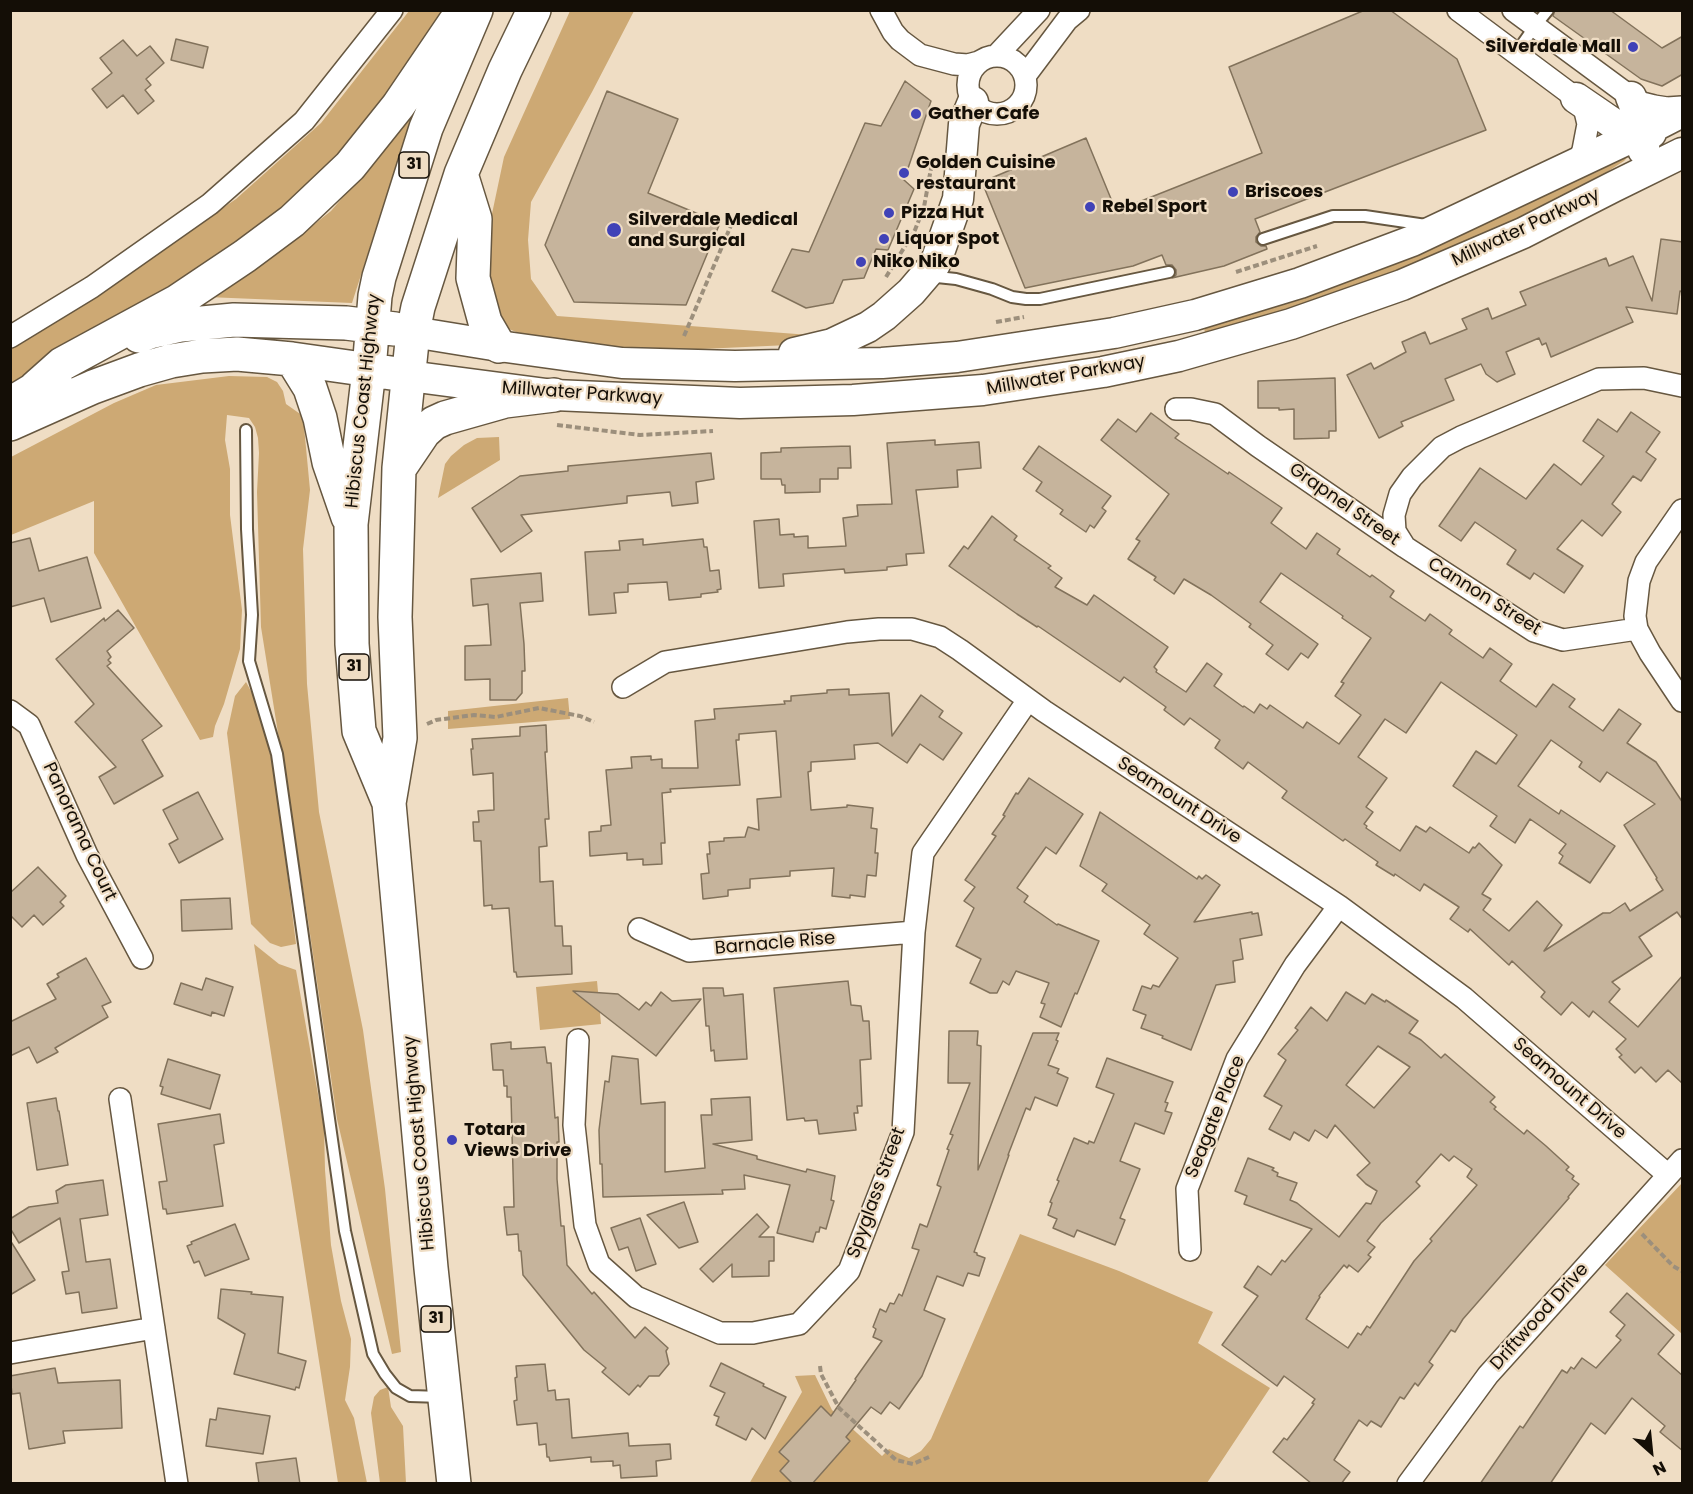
<!DOCTYPE html>
<style>
body{margin:0}
#map{position:relative;width:1693px;height:1494px;overflow:hidden;background:#efddc4;font-family:Poppins,sans-serif}
canvas{display:block}
.frame{position:absolute;inset:0;border:12px solid #140e06;pointer-events:none}
.north{position:absolute;left:1621px;top:1422px;width:60px;height:60px;-webkit-text-stroke:4px #efddc4;paint-order:stroke;rotate:153deg;font-size:16px;font-weight:700;line-height:24px;text-align:center;color:#140e06}
.north::after{content:'';display:block;margin:auto;width:21px;height:27px;background:#140e06;clip-path:polygon(50% 0,100% 100%,50% 72%,0 100%)}
</style>
<div id="map">
<canvas width="1693" height="1494"></canvas>
<div class="frame"></div>
<div class="north">N</div>
</div>
<script>
const ctx = document.querySelector('canvas').getContext('2d');
ctx.lineJoin = 'round';
function paint(path, color) { ctx.fillStyle = color; ctx.fill(path, 'evenodd'); }
const shape = rows => new Path2D(rows.map(r => 'M' + r).join(''));
function strokePath(path, color, width, dash) { ctx.strokeStyle = color; ctx.lineWidth = width; ctx.lineCap = dash ? 'butt' : 'round'; ctx.setLineDash(dash || []); ctx.stroke(path); }
function drawText(font, color, halo, rows, align = 'center') {
  ctx.font = font + ' Poppins,sans-serif'; ctx.lineWidth = 4.5; ctx.setLineDash([]); ctx.textBaseline = 'middle'; ctx.strokeStyle = halo; ctx.fillStyle = color; for (const [text, x, y, turn = 0] of rows) {
    ctx.save(); ctx.translate(x, y); ctx.rotate((+turn || 0) * Math.PI / 180); ctx.textAlign = isNaN(turn) ? turn : align; if (halo) ctx.strokeText(text, 0, 0); ctx.fillText(text, 0, 0); ctx.restore();
  }
}
const green = shape([
 [409,11,451,11,338,164,273,225,11,390,11,348,118,279,236,199,321,123],
 [570,11,634,11,592,92,531,202,528,240,531,279,557,316,810,335,789,345,658,351,602,347,533,339,509,329,492,310,482,261,504,157],
 [412,116,352,303,207,297,265,263,331,211],
 [1636,148,1624,161,1588,184,1555,202,1450,252,1357,290,1206,337,1203,323],
 [229,376,267,377,277,382,283,391,286,404,303,416,310,490,303,549,307,684,319,812,363,1030,385,1189,401,1352,392,1354,337,1119,308,920,261,627,257,492,259,453,258,438,255,427,249,418,227,415,225,440,230,469,230,515,242,610,240,649,224,704,215,726,213,737,200,740,94,553,94,501,11,535,11,457,114,403,156,385],
 [499,437,500,460,438,498,445,464,451,456,464,445,477,438],
 [246,682,258,704,275,774,296,944,281,947,270,943,251,924,227,733,235,696],
 [568,698,570,719,448,729,448,711],
 [254,944,279,964,296,970,324,1128,325,1170,331,1245,341,1301,351,1339,350,1367,345,1400,354,1418,367,1483,338,1483],
 [597,981,601,1024,540,1030,536,987],
 [1682,1183,1682,1334,1605,1265],
 [1020,1234,1119,1271,1213,1312,1198,1343,1270,1388,1207,1483,749,1484,802,1392,795,1376,815,1375,832,1410,882,1456,889,1449,909,1458,921,1451,931,1439],
 [388,1387,391,1407,403,1426,406,1483,380,1483,371,1413,374,1397,380,1390]
]);
const building = shape([
 [1365,10,1390,10,1457,59,1486,130,1255,219,1260,232,1256,237,1256,242,1261,246,1266,246,1267,249,1224,266,1172,278,1176,275,1176,270,1172,265,1166,265,1162,255,1133,266,1025,288,982,182,1086,138,1116,211,1262,153,1229,67,1365,10],
 [1555,10,1610,10,1662,48,1683,36,1683,74,1662,86,1641,79,1553,16,1555,10],
 [176,39,208,47,203,68,171,60,176,39],
 [123,40,137,56,150,46,164,63,146,79,151,85,145,90,154,101,138,114,123,95,107,108,92,89,112,73,100,58,123,40],
 [905,81,931,101,904,180,914,189,888,250,876,249,864,278,843,280,833,303,806,308,772,291,792,249,809,252,865,123,881,126,905,81],
 [607,91,678,119,648,193,720,223,686,305,574,302,545,245,607,91],
 [1661,239,1683,242,1683,292,1680,291,1677,314,1626,307,1633,322,1551,357,1546,343,1542,345,1539,338,1506,352,1515,374,1497,382,1486,374,1481,364,1445,379,1454,400,1401,422,1403,426,1379,438,1347,375,1371,363,1374,369,1406,352,1402,342,1425,332,1430,344,1467,329,1462,319,1488,308,1492,319,1526,305,1520,292,1606,258,1609,266,1633,256,1652,301,1661,239],
 [1335,378,1336,431,1329,431,1329,438,1294,439,1294,409,1279,410,1279,408,1258,408,1258,381,1335,378],
 [1631,412,1660,432,1646,452,1656,459,1641,481,1633,476,1612,504,1621,512,1602,536,1582,520,1557,549,1583,566,1564,593,1534,573,1530,579,1507,564,1516,550,1475,522,1461,541,1439,526,1480,468,1526,499,1554,464,1581,485,1604,456,1583,441,1598,419,1617,432,1631,412],
 [1151,413,1179,434,1175,438,1228,474,1229,472,1282,508,1271,523,1306,549,1317,533,1340,549,1337,554,1370,577,1372,575,1394,591,1390,597,1425,621,1430,614,1452,630,1449,634,1483,658,1490,648,1512,664,1500,681,1536,707,1553,684,1575,699,1569,707,1603,731,1619,709,1641,724,1627,743,1656,762,1683,803,1683,920,1677,912,1639,937,1652,956,1612,982,1620,989,1609,1002,1638,1027,1683,975,1683,1084,1668,1070,1656,1082,1641,1067,1635,1073,1619,1057,1622,1055,1616,1049,1626,1039,1593,1011,1589,1017,1572,1002,1561,1015,1541,997,1545,992,1512,961,1509,965,1470,929,1468,932,1450,919,1459,907,1424,884,1420,891,1395,874,1394,876,1376,865,1378,862,1345,839,1343,841,1282,798,1287,791,1248,762,1243,769,1215,748,1220,740,1190,718,1184,725,1164,710,1166,707,1124,677,1120,682,1038,626,1037,627,1017,614,949,566,964,546,968,549,992,516,1017,536,1014,540,1051,566,1048,568,1062,578,1055,587,1087,605,1094,595,1168,647,1154,667,1157,670,1156,672,1186,692,1207,663,1222,674,1214,686,1243,707,1244,706,1254,713,1260,704,1267,709,1270,705,1303,728,1307,722,1339,744,1361,715,1335,696,1344,683,1341,682,1371,638,1342,618,1343,616,1281,573,1260,602,1318,644,1308,658,1301,653,1288,670,1266,654,1273,645,1249,627,1251,624,1211,595,1184,579,1174,594,1154,580,1156,577,1128,559,1140,541,1136,539,1169,494,1101,440,1118,419,1136,432,1151,413],
 [1441,682,1517,735,1496,764,1476,751,1453,786,1497,816,1490,826,1515,843,1530,819,1566,844,1559,853,1563,856,1559,863,1590,883,1615,846,1561,810,1559,814,1518,786,1551,740,1582,762,1579,767,1600,782,1607,772,1655,804,1624,825,1657,878,1656,879,1663,890,1630,911,1625,903,1610,913,1603,913,1544,951,1562,925,1537,901,1509,931,1483,910,1491,899,1482,894,1502,865,1479,843,1475,848,1473,847,1469,853,1430,827,1426,832,1416,826,1400,851,1366,828,1367,826,1364,824,1373,812,1366,807,1387,778,1358,757,1385,719,1406,733,1441,682],
 [935,440,935,445,979,442,981,468,957,470,958,487,916,490,924,553,906,554,907,565,887,567,887,570,845,573,844,569,783,574,784,586,759,588,754,521,779,519,780,535,794,534,794,537,808,536,808,548,846,546,843,518,858,516,857,505,892,504,887,443,935,440],
 [850,446,851,468,838,468,838,479,820,479,820,492,785,493,785,485,782,485,781,479,761,479,761,453,781,452,781,448,850,446],
 [1039,446,1111,496,1102,508,1106,511,1094,528,1090,525,1086,532,1060,514,1063,510,1036,491,1042,482,1023,469,1039,446],
 [711,453,714,479,696,482,698,503,672,506,670,492,627,496,627,503,521,515,532,531,501,552,472,508,520,476,568,471,568,466,711,453],
 [30,538,39,571,87,557,101,608,51,622,44,598,10,607,10,543,30,538],
 [643,539,643,545,703,539,704,547,707,547,710,571,719,570,721,589,717,590,718,592,701,594,701,597,669,600,667,582,628,584,628,592,614,593,616,613,589,615,585,552,620,550,619,541,643,539],
 [541,573,543,601,520,603,524,644,525,671,522,671,522,693,516,700,490,700,490,679,465,680,465,646,491,645,488,604,473,606,471,579,541,573],
 [118,610,134,628,107,651,111,657,108,660,111,663,107,666,162,726,142,740,163,776,114,804,99,777,116,767,75,722,94,704,56,659,104,618,105,621,118,610],
 [849,689,849,695,889,693,892,736,921,695,943,711,939,717,962,733,943,760,920,744,907,763,878,743,854,745,855,759,811,762,811,771,808,772,811,810,847,807,847,805,873,808,871,828,877,829,875,853,878,853,876,876,867,875,865,897,850,895,850,898,832,896,834,868,790,871,790,876,750,879,750,888,728,890,728,896,703,899,701,874,709,873,707,854,710,854,709,842,724,841,724,838,745,837,748,827,759,830,757,799,781,797,776,731,739,734,739,740,736,740,740,785,670,789,671,792,662,793,665,843,661,843,662,864,643,865,643,859,627,860,627,853,590,856,589,832,601,831,601,826,611,825,606,770,632,768,631,757,651,756,651,760,662,759,662,768,698,768,695,721,715,719,714,709,785,704,784,701,791,701,791,696,827,693,827,690,849,689],
 [546,725,547,752,545,752,549,819,545,819,547,846,539,847,540,882,553,881,555,926,562,926,563,946,571,946,572,974,517,977,516,972,514,972,509,908,492,909,492,905,484,906,481,841,474,841,473,822,479,822,478,811,494,810,493,773,473,775,471,749,473,749,472,739,520,736,520,727,546,725],
 [1029,778,1083,814,1056,854,1046,847,1017,888,1028,896,1024,902,1057,925,1058,924,1099,941,1077,994,1075,993,1061,1027,1040,1017,1045,1004,1041,1003,1049,983,1016,971,1009,985,1003,981,997,993,990,993,970,983,981,959,956,946,974,908,964,901,975,887,965,880,996,836,992,834,1005,816,1003,815,1016,793,1018,794,1029,778],
 [198,792,223,839,179,863,169,844,178,839,163,810,198,792],
 [1100,812,1197,879,1199,876,1202,879,1206,875,1220,885,1194,922,1252,912,1252,914,1258,913,1262,935,1240,939,1243,959,1233,961,1235,982,1216,985,1191,1050,1162,1038,1163,1036,1141,1028,1146,1015,1133,1010,1142,986,1151,989,1153,985,1159,987,1178,958,1144,934,1150,925,1102,891,1107,884,1080,866,1100,812],
 [38,867,66,896,60,902,64,906,43,925,34,915,22,927,10,915,10,893,38,867],
 [230,898,232,929,182,931,181,900,230,898],
 [86,958,111,1002,102,1006,108,1017,55,1048,58,1052,37,1063,29,1047,10,1056,10,1022,56,999,47,984,59,977,57,974,86,958],
 [206,978,233,987,224,1016,212,1012,211,1016,174,1004,181,983,202,990,206,978],
 [848,981,851,1005,861,1006,863,1021,869,1021,871,1059,860,1060,862,1106,857,1106,858,1113,854,1113,856,1130,819,1134,817,1120,805,1121,804,1118,787,1120,774,988,848,981],
 [703,988,723,988,724,996,743,994,747,1059,715,1061,714,1050,711,1051,709,1026,706,1026,703,988],
 [573,991,618,994,639,1010,646,1002,651,1006,661,992,672,1001,701,999,656,1056,573,991],
 [1346,992,1365,1004,1372,994,1385,1002,1386,1000,1418,1021,1409,1033,1421,1040,1441,1058,1445,1054,1495,1097,1490,1102,1496,1107,1494,1109,1524,1134,1527,1130,1546,1146,1569,1167,1566,1170,1574,1176,1572,1179,1579,1184,1568,1197,1569,1198,1463,1319,1455,1332,1451,1330,1429,1362,1433,1365,1418,1386,1415,1383,1404,1399,1400,1397,1381,1427,1371,1421,1367,1426,1359,1420,1334,1460,1350,1472,1341,1484,1312,1484,1273,1452,1284,1438,1287,1440,1314,1404,1312,1403,1315,1399,1284,1376,1277,1386,1222,1345,1258,1296,1244,1287,1258,1266,1271,1275,1282,1260,1285,1262,1312,1229,1244,1204,1247,1196,1235,1191,1248,1158,1274,1168,1272,1170,1278,1173,1277,1176,1297,1183,1290,1200,1297,1203,1339,1237,1366,1203,1371,1204,1377,1191,1366,1184,1357,1175,1370,1163,1335,1125,1327,1138,1315,1130,1309,1141,1294,1132,1290,1140,1269,1129,1282,1106,1264,1096,1286,1060,1278,1054,1298,1030,1295,1028,1311,1007,1327,1021,1346,992],
 [1378,1046,1410,1067,1374,1108,1346,1085,1378,1046],
 [1441,1154,1449,1161,1454,1156,1472,1169,1467,1177,1477,1185,1430,1239,1432,1241,1414,1261,1370,1328,1367,1326,1361,1335,1358,1333,1348,1348,1306,1319,1320,1297,1319,1296,1344,1265,1347,1268,1349,1265,1358,1272,1371,1257,1368,1255,1375,1247,1367,1241,1381,1223,1420,1186,1416,1182,1441,1154],
 [949,1031,978,1031,977,1045,981,1046,978,1170,1033,1033,1059,1033,1056,1040,1058,1041,1048,1065,1059,1069,1057,1073,1068,1078,1057,1106,1035,1097,1030,1110,1026,1108,1008,1155,1009,1155,974,1252,977,1253,977,1255,985,1258,979,1276,968,1273,963,1286,937,1276,924,1310,945,1319,922,1376,899,1409,890,1402,881,1414,871,1407,846,1437,850,1441,812,1484,793,1484,780,1471,789,1461,779,1452,821,1406,831,1416,856,1380,855,1379,882,1341,873,1337,876,1329,873,1327,880,1309,886,1312,890,1303,894,1304,899,1294,902,1296,919,1250,912,1248,920,1224,927,1227,941,1187,937,1185,949,1150,947,1149,953,1135,950,1134,970,1083,948,1083,949,1031],
 [511,1042,511,1049,545,1047,547,1063,551,1063,555,1118,558,1117,559,1142,557,1142,557,1179,561,1226,564,1226,567,1265,592,1294,594,1292,635,1338,645,1327,668,1348,666,1351,669,1364,659,1376,649,1376,640,1387,638,1385,629,1395,602,1372,606,1368,584,1350,523,1275,521,1251,519,1251,518,1234,507,1235,504,1207,514,1207,511,1097,507,1097,507,1086,504,1086,503,1070,493,1070,491,1044,511,1042],
 [612,1056,638,1059,641,1104,665,1102,665,1172,705,1168,701,1115,712,1115,711,1099,750,1097,752,1140,713,1144,757,1156,757,1159,806,1172,807,1169,835,1176,831,1200,834,1201,826,1229,820,1227,819,1232,816,1232,813,1242,777,1233,790,1185,744,1175,745,1189,722,1190,723,1194,603,1197,602,1164,600,1164,599,1130,605,1081,609,1082,612,1056],
 [1107,1058,1173,1082,1165,1102,1168,1103,1165,1111,1172,1113,1164,1134,1135,1123,1120,1161,1140,1169,1120,1218,1125,1220,1115,1245,1077,1230,1074,1237,1053,1228,1057,1219,1048,1215,1052,1203,1050,1202,1059,1181,1057,1180,1074,1138,1088,1144,1089,1141,1094,1143,1114,1094,1096,1087,1107,1058],
 [168,1059,220,1075,210,1109,161,1094,163,1087,160,1086,168,1059],
 [56,1098,58,1111,59,1111,68,1165,37,1170,27,1103,56,1098],
 [220,1114,224,1143,214,1145,223,1206,167,1214,166,1209,163,1209,159,1182,167,1181,158,1124,220,1114],
 [103,1180,108,1215,80,1219,86,1262,110,1259,117,1308,82,1313,79,1292,66,1294,62,1272,69,1271,60,1218,19,1243,10,1228,10,1219,29,1207,58,1203,56,1191,66,1185,103,1180],
 [684,1202,698,1242,679,1248,647,1215,684,1202],
 [757,1214,769,1227,759,1237,774,1237,774,1261,769,1261,769,1276,732,1277,732,1264,713,1282,700,1269,757,1214],
 [640,1218,656,1264,636,1271,628,1247,619,1250,611,1228,640,1218],
 [235,1224,249,1259,205,1276,199,1261,194,1263,187,1246,192,1244,191,1242,235,1224],
 [10,1240,35,1280,10,1295,10,1240],
 [221,1289,252,1292,251,1294,283,1297,278,1353,306,1361,299,1388,296,1387,295,1390,234,1374,245,1334,218,1318,221,1289],
 [1627,1293,1674,1335,1658,1354,1683,1376,1683,1451,1660,1432,1665,1426,1632,1398,1605,1434,1591,1423,1550,1484,1480,1484,1520,1426,1523,1428,1562,1370,1567,1373,1571,1367,1574,1369,1582,1358,1596,1368,1621,1340,1616,1336,1625,1325,1610,1312,1627,1293],
 [721,1363,764,1384,763,1386,786,1397,765,1439,752,1428,746,1440,716,1425,719,1417,714,1415,725,1393,710,1386,721,1363],
 [545,1364,548,1391,555,1390,556,1400,569,1399,572,1438,628,1433,629,1446,670,1444,671,1459,656,1461,657,1476,621,1478,620,1465,613,1466,613,1461,591,1462,591,1457,550,1461,549,1457,547,1457,546,1444,539,1445,537,1423,517,1425,514,1401,517,1400,515,1378,517,1377,516,1366,545,1364],
 [55,1368,58,1383,120,1380,122,1428,63,1431,65,1443,29,1449,20,1393,12,1394,10,1376,55,1368],
 [218,1408,270,1416,263,1454,206,1446,210,1419,216,1420,218,1408],
 [296,1458,300,1484,259,1484,256,1463,296,1458]
]);
const path = shape([
 [1236,272,1317,246],
 [886,277,915,230,924,207,932,163],
 [996,322,1024,317],
 [684,336,735,216],
 [557,425,640,435,713,431],
 [427,724,436,720,474,715,496,717,539,708,580,716,594,722],
 [1642,1234,1673,1266,1682,1271],
 [820,1366,821,1374,839,1408,896,1460,913,1464,929,1457]
]);
const lane = shape([
 [1516,53,1535,26,1548,10],
 [1263,239,1333,216,1365,216,1426,225],
 [930,280,937,277,956,279,992,289,1012,297,1026,299,1040,299,1169,272],
 [246,430,247,529,252,615,249,661,277,754,345,1231,373,1354,385,1374,396,1388,410,1396,442,1397]
]);
const street = shape([
 [881,10,893,32,900,40,920,55,954,64,968,65,979,62],
 [1458,10,1576,98,1584,107,1588,124,1583,150,1578,163],
 [1513,10,1631,97,1642,103,1654,106,1667,108,1682,107],
 '968 85a29 29 0 1 1 58 0a29 29 0 1 1-58 0Z',
 [996,56,1039,10],
 [1025,76,1067,20,1079,10],
 [10,337,92,287,210,204,304,121,392,10],
 [1176,409,1191,409,1215,414,1258,446,1405,547,1534,631,1563,640,1637,629],
 [1682,510,1646,562,1639,581,1635,616,1637,629,1650,653,1682,701],
 [1405,547,1395,531,1394,515,1400,494,1412,477,1442,447,1461,437,1599,379,1644,378,1682,386],
 [623,687,665,662,847,632,879,629,912,629,940,637,960,650,1044,711,1339,906,1464,998,1668,1175],
 [10,711,29,725,87,855,142,958],
 [639,929,689,951,914,932],
 [578,1040,574,1125,585,1225,599,1264,636,1297,720,1333,753,1333,799,1324,849,1271,903,1132,914,932,923,853,1028,700],
 [120,1099,177,1484],
 [1190,1250,1187,1189,1237,1059,1295,965,1339,906],
 [10,1353,154,1328],
 [1408,1484,1488,1375,1682,1160]
]);
const secondary = shape([
 [1631,97,1641,122,1645,141,1643,150],
 [1576,98,1614,124,1651,133],
 [413,332,499,346,622,363,735,366,882,363,957,357,1114,333,1195,315,1300,283,1412,241,1643,132,1682,112],
 [794,353,832,344,868,327,884,316,911,292,935,264,958,199,964,124,973,102],
 [409,376,554,395,740,403,853,400,983,390,1103,372,1179,356,1291,324,1402,285,1523,233,1613,187,1682,153]
]);
const primary = shape([
 [461,174,475,219,473,278,485,322,499,346],
 [139,336,150,332,181,325,234,320,346,323,395,329],
 [292,359,310,388,320,418,329,462,348,517],
 [35,388,62,364,178,301,245,256,292,221,350,166,398,106,455,22],
 [10,404,55,377],
 [10,424,93,387,139,370,171,361,202,356,237,354,292,359,391,373],
 [401,466,424,432,434,423,445,418,505,401,554,395],
 [389,803,359,731,352,644,351,524,369,370,375,296,379,277,426,128,476,10],
 [454,1484,431,1268,389,803,400,738,395,617,399,468,413,332,418,307,461,174,505,70,534,10]
]);
const markers = [
 [1633,47,6,"#4042b7"],
 [916,114,6,"#4042b7"],
 [904,173,6,"#4042b7"],
 [1233,192,6,"#4042b7"],
 [1090,207,6,"#4042b7"],
 [889,213,6,"#4042b7"],
 [614,230,8,"#4042b7"],
 [884,239,6,"#4042b7"],
 [861,262,6,"#4042b7"],
 [452,1140,6,"#4042b7"]
];
const shields = [
 [414,165,30],
 [354,667,30],
 [436,1319,30]
];
const shieldNames = [
 ["31",414,165],
 ["31",354,667],
 ["31",436,1319]
];
const poiNames = [
 ["Silverdale Mall",1621,47,"right"],
 ["Gather Cafe",928,114],
 ["Golden Cuisine",916,163],
 ["restaurant",916,184],
 ["Briscoes",1245,192],
 ["Rebel Sport",1102,207],
 ["Pizza Hut",901,213],
 ["Silverdale Medical",628,220],
 ["and Surgical",628,241],
 ["Liquor Spot",896,239],
 ["Niko Niko",873,262],
 ["Totara",464,1130],
 ["Views Drive",464,1151]
];
const streetNames = [
 ["Millwater Parkway",1526,228,-25],
 ["Millwater Parkway",1066,376,-10],
 ["Millwater Parkway",582,394,4],
 ["Hibiscus Coast Highway",364,401,-84],
 ["Grapnel Street",1344,505,35],
 ["Cannon Street",1484,597,32],
 ["Seamount Drive",1179,801,33],
 ["Panorama Court",79,832,65],
 ["Barnacle Rise",775,944,-5],
 ["Seamount Drive",1569,1089,41],
 ["Seagate Place",1216,1117,-68],
 ["Hibiscus Coast Highway",420,1143,-95],
 ["Spyglass Street",877,1193,-70],
 ["Driftwood Drive",1540,1317,-48]
];
paint(green, '#cda974');
paint(building, '#c6b49c');
strokePath(building, '#82725b', 1.5);
strokePath(lane, '#665740', 14);
strokePath(street, '#665740', 24);
strokePath(secondary, '#665740', 33);
strokePath(primary, '#665740', 36);
strokePath(path, '#9c8f7c', 4, [6, 3]);
strokePath(lane, '#fff', 10);
strokePath(street, '#fff', 21);
strokePath(secondary, '#fff', 30);
strokePath(primary, '#fff', 33);
for (const [x, y, r, color] of markers) { const dot = new Path2D(); dot.arc(x, y, r, 0, 2 * Math.PI); ctx.fillStyle = color; ctx.fill(dot); strokePath(dot, '#efddc4', 2); }
for (const [x, y, w] of shields) { const box = new Path2D(); box.roundRect(x - w / 2, y - 13, w, 26, 4.5); ctx.fillStyle = '#efddc4'; ctx.fill(box); strokePath(box, '#140e06', 1.5); }
drawText('bold 16px', '#140e06', null, shieldNames);
drawText('bold 18px', '#140e06', '#efddc4', poiNames, 'left');
drawText('18px', '#140e06', '#efddc4', streetNames);
</script>
